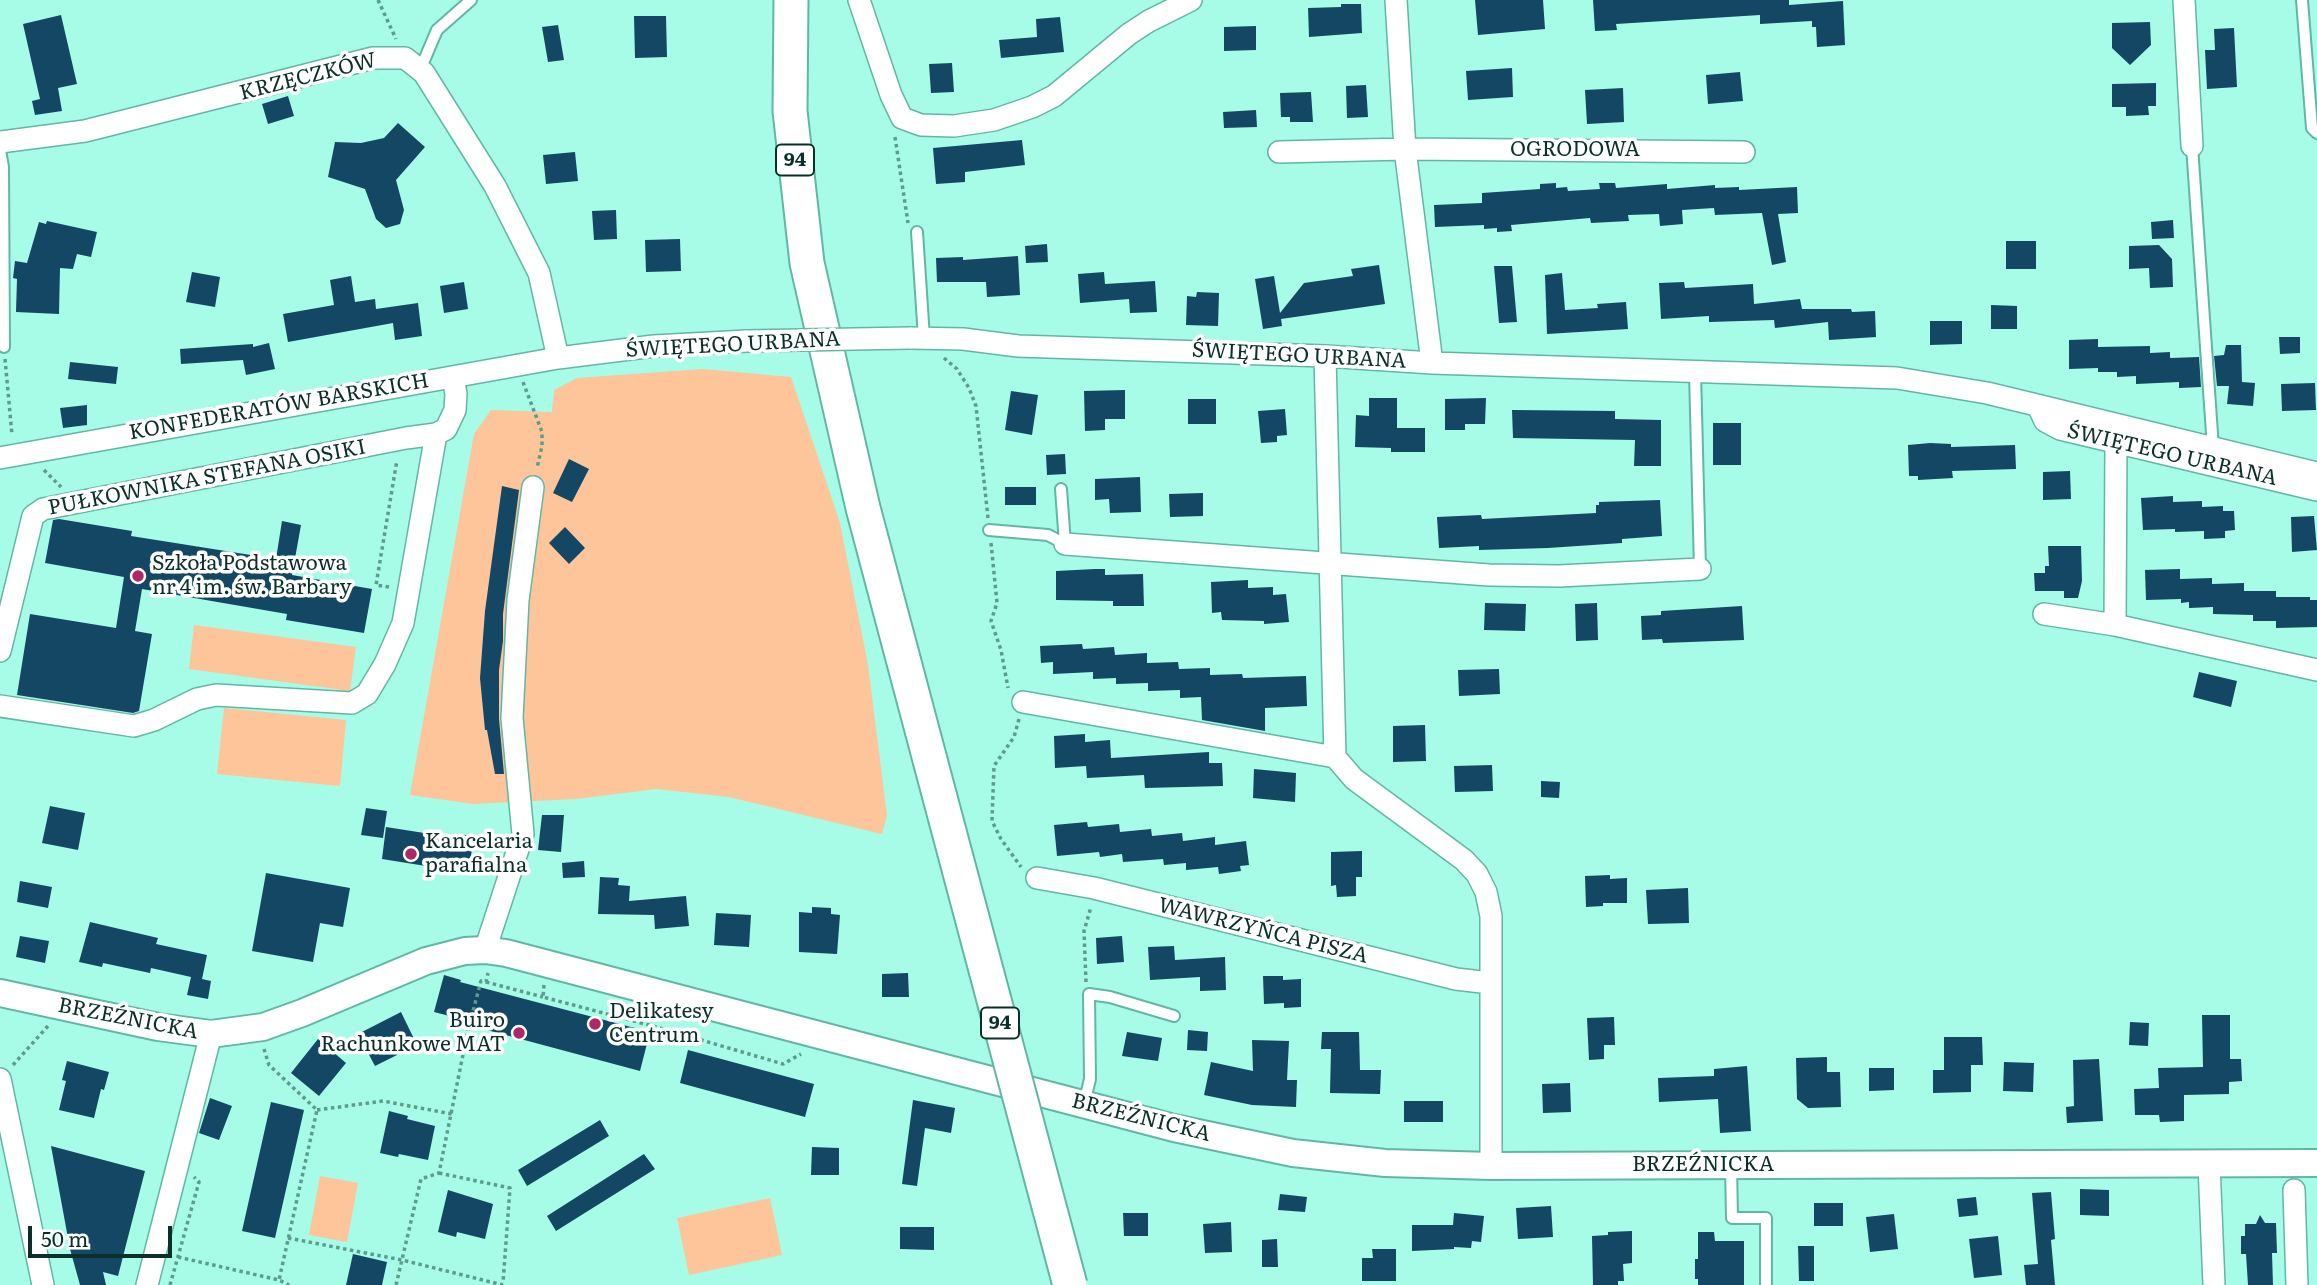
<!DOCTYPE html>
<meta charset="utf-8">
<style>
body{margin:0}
#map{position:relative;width:2317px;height:1285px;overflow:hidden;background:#a6fce7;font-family:Literata,serif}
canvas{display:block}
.scale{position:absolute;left:28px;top:1226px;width:144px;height:32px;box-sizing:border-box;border:4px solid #0b3029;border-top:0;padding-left:9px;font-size:21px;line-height:24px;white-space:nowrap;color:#0b3029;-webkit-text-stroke:5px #fff;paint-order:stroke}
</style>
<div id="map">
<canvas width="2317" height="1285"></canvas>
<div class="scale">50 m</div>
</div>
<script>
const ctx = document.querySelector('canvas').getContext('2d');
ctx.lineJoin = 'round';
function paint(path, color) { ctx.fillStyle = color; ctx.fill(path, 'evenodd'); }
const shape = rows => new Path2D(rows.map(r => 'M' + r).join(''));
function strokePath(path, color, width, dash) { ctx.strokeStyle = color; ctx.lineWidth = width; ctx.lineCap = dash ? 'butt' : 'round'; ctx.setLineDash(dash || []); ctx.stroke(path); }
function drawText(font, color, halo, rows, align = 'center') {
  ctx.font = font + ' Literata,serif'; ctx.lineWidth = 7; ctx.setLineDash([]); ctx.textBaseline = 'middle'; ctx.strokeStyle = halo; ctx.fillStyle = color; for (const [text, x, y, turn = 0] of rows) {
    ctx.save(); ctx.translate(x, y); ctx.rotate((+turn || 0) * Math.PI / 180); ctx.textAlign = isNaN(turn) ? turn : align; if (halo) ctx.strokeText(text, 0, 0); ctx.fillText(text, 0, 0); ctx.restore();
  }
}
const green = shape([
 [703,369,791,377,840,523,868,665,887,815,882,834,729,797,657,789,576,799,473,804,410,795,474,434,491,410,552,412,554,390,577,378],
 [194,625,356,647,350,691,189,669],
 [224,708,346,720,340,786,217,774],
 [320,1176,358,1183,347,1242,309,1235],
 [770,1198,782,1255,689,1275,677,1218]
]);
const building = shape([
 [1475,0,1543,0,1545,29,1478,35],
 [1593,0,1789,0,1789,5,1843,1,1845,45,1817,47,1816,27,1812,27,1812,21,1760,24,1760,15,1616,24,1617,30,1595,31],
 [1341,4,1361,4,1362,33,1309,37,1308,8,1341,7],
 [61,15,77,84,58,88,62,111,35,115,32,101,40,99,23,24],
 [634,16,666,16,667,57,635,58],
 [1060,17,1064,52,1001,58,999,40,1037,37,1036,19],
 [2150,22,2151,45,2130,65,2112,48,2112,23],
 [558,25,564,60,548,62,542,27],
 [1256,26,1256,50,1224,51,1224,27],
 [2234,28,2237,87,2207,89,2205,50,2215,50,2214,29],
 [952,63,954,92,931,93,929,64],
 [1512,68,1513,97,1468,100,1466,71],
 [1740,72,1743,101,1708,104,1706,75],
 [2156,83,2156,106,2148,106,2149,115,2126,116,2126,107,2112,107,2112,84],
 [1366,85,1368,117,1347,118,1346,86],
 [1623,88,1624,122,1587,124,1585,90],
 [1311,92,1313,122,1290,122,1290,117,1281,117,1280,93],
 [288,96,294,116,268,124,262,104],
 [1256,110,1257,127,1224,128,1223,112],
 [398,123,425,147,396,180,404,210,400,224,386,228,376,219,365,189,328,177,335,142,361,143,384,138],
 [1022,140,1025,165,965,172,965,182,936,184,933,148],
 [575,152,578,181,546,184,543,155],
 [1556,183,1556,188,1567,187,1568,191,1600,189,1599,183,1615,183,1616,188,1667,184,1667,189,1715,185,1715,188,1739,187,1739,190,1797,187,1798,213,1778,214,1786,262,1772,265,1762,213,1715,215,1714,208,1682,210,1683,224,1660,226,1659,214,1628,215,1629,221,1591,223,1590,218,1511,225,1512,231,1497,232,1497,228,1484,229,1484,225,1435,227,1434,205,1482,203,1482,193,1540,189,1540,184],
 [616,210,617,239,594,240,592,211],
 [2173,220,2174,238,2152,239,2151,222],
 [47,221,97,232,91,257,77,254,73,269,60,268,59,314,16,312,17,279,13,278,15,261,27,263,39,222,46,224],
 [680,239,681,271,646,272,645,240],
 [2006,241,2036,241,2036,269,2006,269],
 [1047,244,1048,262,1026,263,1025,246],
 [2159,245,2172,259,2173,287,2150,288,2149,268,2129,269,2129,246],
 [1018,256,1020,295,987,297,986,282,937,282,936,258,963,257,963,260],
 [1379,265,1385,304,1281,319,1282,326,1263,329,1255,279,1274,276,1280,313,1304,283,1353,276,1351,269],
 [1494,266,1512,266,1517,322,1499,323],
 [192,272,220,277,215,307,186,302],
 [1104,272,1105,284,1155,281,1157,312,1130,313,1129,299,1080,303,1078,274],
 [1562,273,1565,310,1598,308,1597,304,1626,302,1628,329,1547,334,1545,275],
 [351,276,355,302,375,299,376,309,418,303,422,336,395,340,393,323,288,342,283,314,334,305,330,280],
 [464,282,468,309,444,313,440,286],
 [1684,282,1685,288,1753,284,1754,304,1800,299,1802,309,1851,309,1852,312,1875,311,1876,337,1829,340,1828,322,1775,328,1774,320,1709,322,1709,316,1661,319,1659,283],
 [1197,292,1219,293,1218,326,1186,325,1187,296,1196,297],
 [1991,305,2017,306,2017,329,1991,329],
 [1930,321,1962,321,1962,344,1930,345],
 [2279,337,2300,337,2300,353,2280,354],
 [2098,339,2098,347,2150,346,2150,353,2170,352,2170,358,2199,357,2201,387,2179,388,2179,382,2136,384,2136,376,2117,377,2117,372,2098,372,2098,368,2069,369,2069,340],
 [269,343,275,369,246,375,243,360,181,364,180,349,253,344,253,347],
 [2226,345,2241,345,2242,382,2255,383,2253,406,2227,404,2229,386,2217,386,2214,356,2224,355],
 [70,362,118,367,116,384,68,379],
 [2315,383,2316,410,2282,411,2281,384],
 [1125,390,1125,419,1105,419,1105,430,1085,431,1084,391],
 [1011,391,1038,395,1032,435,1005,430],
 [1369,398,1397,398,1397,428,1425,428,1425,452,1391,452,1391,448,1355,447,1356,415,1369,416],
 [1486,398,1485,424,1465,424,1465,430,1445,430,1445,399],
 [1188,399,1216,399,1216,424,1188,424],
 [87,405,87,425,63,428,60,408],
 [1285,409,1287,435,1277,436,1277,442,1261,443,1258,411],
 [1512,410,1615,411,1615,419,1661,420,1661,466,1634,466,1635,440,1513,438],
 [1713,423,1741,423,1741,465,1713,465],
 [1930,443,1951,444,1951,447,2015,445,2016,469,1952,471,1953,478,1918,480,1918,476,1909,476,1908,445],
 [1065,454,1066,474,1047,475,1046,455],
 [569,459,589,469,572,502,553,493],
 [2070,471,2071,499,2043,500,2043,472],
 [1140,477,1141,512,1110,513,1109,499,1095,500,1095,479],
 [502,486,519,490,503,614,503,641,499,670,499,719,504,774,495,774,487,730,485,730,480,678,485,611],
 [1005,487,1036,487,1036,505,1005,505],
 [1203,493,1203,516,1170,517,1169,494],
 [2173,496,2173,502,2202,501,2202,507,2223,506,2223,511,2234,511,2235,530,2225,531,2225,538,2204,539,2204,531,2175,532,2175,529,2143,530,2141,498],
 [1660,500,1662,536,1622,539,1622,543,1548,548,1479,550,1479,546,1439,548,1437,517,1481,515,1482,519,1596,513,1596,505,1599,505,1599,502],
 [2314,516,2317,550,2292,552,2291,517],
 [59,519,132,531,131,536,276,559,282,521,301,525,292,575,372,589,364,633,286,620,287,614,142,589,135,631,152,634,139,711,133,713,17,695,30,614,116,628,124,577,45,563,53,520],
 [565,527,585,548,569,564,549,543],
 [2048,546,2081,546,2082,581,2078,598,2064,598,2064,591,2035,591,2034,573,2045,573,2045,566,2049,566],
 [1095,569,1105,569,1105,575,1143,574,1144,606,1113,606,1113,601,1056,600,1056,571],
 [2180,569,2180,579,2212,578,2212,584,2244,583,2244,591,2276,591,2276,597,2310,597,2310,600,2317,600,2317,627,2276,628,2276,621,2253,621,2253,615,2213,614,2213,607,2189,608,2189,602,2181,603,2181,599,2146,600,2145,570],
 [1248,580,1248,588,1273,587,1273,595,1286,594,1289,622,1264,624,1264,621,1222,620,1221,612,1212,613,1211,582],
 [1485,603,1526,604,1525,631,1484,630],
 [1597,603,1598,640,1576,641,1575,604],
 [1742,606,1744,640,1663,643,1662,639,1642,640,1641,616,1661,615,1661,611],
 [1082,644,1083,649,1114,647,1115,655,1147,653,1147,663,1178,662,1179,669,1210,668,1210,675,1242,674,1243,678,1306,676,1307,706,1265,708,1265,731,1202,720,1201,697,1180,698,1180,690,1148,691,1148,683,1116,684,1116,678,1093,679,1093,672,1053,674,1053,662,1041,663,1040,646],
 [1499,669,1500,694,1459,696,1458,670],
 [2199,672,2237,681,2231,707,2193,697],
 [1425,725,1426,761,1393,762,1393,726],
 [1085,734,1085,742,1110,740,1111,758,1209,752,1209,763,1222,763,1223,786,1145,788,1144,775,1087,778,1086,766,1055,768,1054,736],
 [1492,765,1493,791,1455,792,1454,766],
 [1254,769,1296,773,1295,802,1253,798],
 [1541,781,1560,782,1559,798,1541,797],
 [50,806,85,813,78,850,42,843],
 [366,808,387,811,383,838,361,835],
 [542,815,564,815,561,852,538,850],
 [1087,822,1088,827,1119,824,1120,832,1151,829,1152,836,1182,833,1183,841,1215,837,1215,845,1246,841,1249,865,1240,866,1241,871,1219,874,1218,867,1186,870,1186,863,1164,865,1163,859,1123,862,1122,854,1100,857,1099,852,1057,856,1054,825],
 [386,827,456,838,457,834,474,836,469,869,452,866,451,870,382,859],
 [1362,851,1362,877,1356,877,1356,896,1337,897,1336,885,1331,886,1331,852],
 [584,861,585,877,563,878,562,863],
 [266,873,350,888,343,927,320,923,313,962,252,951],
 [1610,875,1610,879,1627,878,1627,903,1603,903,1603,906,1586,907,1585,876],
 [600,877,619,878,618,885,630,886,629,901,686,896,689,926,655,929,654,915,598,914],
 [20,881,52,887,48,908,17,902],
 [1688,888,1689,923,1648,924,1646,890],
 [812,907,831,908,831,914,840,915,837,954,799,952,799,912,812,913],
 [716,913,751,915,749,947,714,945],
 [90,922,158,938,156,944,207,955,202,979,211,981,208,999,187,995,191,977,151,968,150,973,103,963,102,967,79,962],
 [20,936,49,941,45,963,16,957],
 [1122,936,1124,962,1097,964,1096,938],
 [1174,946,1175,960,1225,957,1226,990,1200,991,1200,977,1150,980,1148,947],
 [908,973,909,997,882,997,882,974],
 [444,975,461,980,460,982,650,1032,640,1071,472,1026,473,1022,434,1012],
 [1263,976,1283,976,1283,980,1301,979,1301,1007,1284,1008,1284,1003,1264,1004],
 [401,1012,417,1045,375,1066,358,1034],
 [2202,1015,2230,1015,2230,1059,2241,1059,2242,1081,2229,1082,2229,1094,2184,1095,2184,1121,2160,1122,2159,1115,2135,1115,2134,1089,2159,1088,2158,1068,2203,1067],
 [1614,1017,1615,1045,1604,1045,1604,1059,1589,1060,1587,1018],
 [2130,1022,2149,1023,2148,1046,2129,1045],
 [1188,1030,1208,1032,1207,1051,1187,1050],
 [1127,1032,1162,1038,1158,1061,1122,1056],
 [1322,1032,1359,1032,1360,1070,1381,1070,1380,1094,1330,1093,1331,1049,1321,1049],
 [1944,1037,1982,1037,1983,1065,1971,1065,1971,1092,1933,1093,1933,1070,1944,1070],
 [318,1039,346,1063,319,1096,291,1073],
 [1252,1040,1289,1041,1287,1080,1297,1080,1296,1107,1252,1105,1204,1095,1211,1062,1253,1071],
 [688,1050,814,1084,805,1117,680,1083],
 [1827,1057,1827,1072,1840,1072,1841,1107,1808,1108,1797,1099,1796,1058],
 [2099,1059,2103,1121,2067,1123,2066,1107,2074,1106,2073,1060],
 [67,1061,109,1072,104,1090,101,1089,94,1118,59,1110,66,1081,62,1080],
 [2004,1062,2034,1063,2033,1092,2003,1091],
 [1747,1066,1751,1131,1720,1133,1718,1099,1659,1102,1658,1078,1714,1076,1714,1069],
 [1869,1068,1894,1068,1894,1090,1869,1091],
 [1570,1083,1571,1112,1543,1113,1542,1084],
 [210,1098,232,1106,219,1140,199,1133],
 [913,1100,955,1108,951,1133,925,1128,917,1186,902,1184],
 [1404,1101,1443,1101,1443,1122,1404,1122],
 [271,1102,304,1110,275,1238,242,1231],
 [389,1111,408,1116,407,1119,435,1126,428,1160,399,1154,398,1157,380,1153],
 [600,1120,609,1136,527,1186,518,1170],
 [51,1146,145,1171,118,1276,103,1272,106,1285,80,1285,70,1249],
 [812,1147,839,1148,839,1175,811,1175],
 [644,1154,655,1169,556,1231,547,1216],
 [2080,1189,2109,1190,2109,1216,2080,1215],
 [448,1190,493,1204,485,1239,457,1232,456,1237,438,1232],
 [2051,1192,2055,1239,2051,1240,2055,1285,2026,1285,2024,1265,2038,1264,2032,1193],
 [1280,1194,1307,1197,1305,1212,1278,1210],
 [1976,1197,1978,1215,1959,1217,1957,1199],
 [1814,1203,1843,1203,1843,1226,1814,1226],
 [1551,1206,1553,1237,1518,1239,1516,1208],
 [1123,1213,1148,1213,1148,1236,1124,1236],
 [1454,1213,1484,1216,1481,1242,1472,1241,1471,1248,1454,1247,1454,1249,1412,1251,1412,1225,1453,1225],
 [1894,1214,1898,1249,1870,1252,1866,1217],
 [2260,1215,2265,1223,2276,1223,2277,1253,2272,1253,2273,1285,2248,1285,2246,1254,2241,1254,2241,1236,2245,1236,2245,1224,2256,1224],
 [1231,1222,1232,1252,1205,1253,1203,1224],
 [900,1227,934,1227,934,1250,900,1249],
 [1632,1231,1632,1263,1623,1264,1624,1281,1618,1281,1618,1285,1593,1285,1592,1236,1608,1235,1608,1232],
 [1698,1232,1714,1232,1715,1241,1744,1241,1744,1285,1698,1285,1698,1279,1695,1279,1695,1259,1698,1259],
 [1998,1236,2002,1275,1974,1278,1969,1239],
 [1277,1239,1278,1267,1262,1267,1262,1240],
 [1798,1246,1814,1246,1814,1281,1799,1281],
 [1372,1249,1396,1249,1396,1281,1362,1281,1362,1258,1373,1258],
 [353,1254,387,1262,382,1285,346,1285]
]);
const path = shape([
 [378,0,396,39],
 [895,137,908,223],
 [944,358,957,369,969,388,976,406,988,518],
 [5,359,12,435],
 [523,382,542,432,542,446,537,468],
 [44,470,61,487],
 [991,543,997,603,991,621,1001,650,1008,688],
 [389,587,376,585,397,460],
 [1019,719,1014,737,994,766,992,821,1001,839,1021,867],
 [486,982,543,997],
 [1086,982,1084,931,1091,907],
 [544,985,543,997,664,1029,783,1064,801,1054],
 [264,1049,269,1065,317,1110,279,1280],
 [13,1065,48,1026],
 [317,1110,383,1101,452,1114],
 [439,1173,510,1188,503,1283],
 [288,1238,402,1260,503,1285],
 [178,1257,279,1280,289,1285],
 [170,1285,199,1182,194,1177],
 [396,1285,421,1179,439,1173,468,1030,481,981,486,982,488,973]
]);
const service = shape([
 [2302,0,2312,128,2317,133],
 [420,70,437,30,471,0],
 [2192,146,2213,448],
 [0,150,3,167,4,347],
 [917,232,924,338],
 [1695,372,1700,569],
 [989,530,1048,535,1065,544,1061,489],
 [1084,1104,1090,1079,1089,994,1110,997,1174,1016],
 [1731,1165,1732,1218,1766,1218,1766,1285]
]);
const minor = shape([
 [859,0,891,95,902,118,921,125,954,126,994,120,1032,107,1054,96,1129,34,1149,21,1191,0],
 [1396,0,1405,149,1432,363],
 [2184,0,2192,146],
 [0,142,85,131,373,58,405,58,424,73,495,186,539,273,558,358],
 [1279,152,1405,149,1744,152],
 [910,338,963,339,1018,346,1325,356,1432,363,1897,378,1987,393,2317,473],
 [1325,356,1335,757,1354,779,1464,860,1477,874,1486,892,1491,916,1491,1166],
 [2038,406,2045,421,2060,429,2317,490],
 [0,458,558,358,654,346,746,341],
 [1065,544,1489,575,1559,576,1700,569],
 [2044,614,2115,625,2317,670],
 [2115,625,2116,441],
 [0,651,33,516,43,509,406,438,436,434,446,429,455,410,456,394,453,377],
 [1023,702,1335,757],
 [0,706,134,726,154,720,197,699,216,695,352,703,367,694,385,664,403,623,436,434],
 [1037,878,1094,888,1456,979,1490,983],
 [485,950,523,834,512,718,518,600,533,487],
 [0,1079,43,1285],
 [2209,1164,2214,1285],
 [2294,1190,2297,1285],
 [147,1285,211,1034]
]);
const tertiary = shape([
 [0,993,158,1027,211,1034,263,1027,302,1013,426,961,465,951,485,950,506,953,1174,1128,1293,1153,1385,1163,1491,1166,2317,1163]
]);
const primary = shape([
 [791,0,790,111,807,263,863,508,930,760]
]);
const minorBridge = shape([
 [746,341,910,338]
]);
const primaryBridge = shape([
 [930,760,1070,1285]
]);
const markers = [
 [138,576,7,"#b02768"],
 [411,854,7,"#b02768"],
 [595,1024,7,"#b02768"],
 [519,1033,7,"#b02768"]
];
const shields = [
 [795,160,38],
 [1000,1023,38]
];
const shieldNames = [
 ["94",795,160],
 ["94",1000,1023]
];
const streetNames = [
 ["KRZĘCZKÓW",308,77,-14],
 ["OGRODOWA",1575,150],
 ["ŚWIĘTEGO URBANA",733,345,-3],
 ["ŚWIĘTEGO URBANA",1299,356,3],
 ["KONFEDERATÓW BARSKICH",279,407,-10],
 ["ŚWIĘTEGO URBANA",2172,455,13],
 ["PUŁKOWNIKA STEFANA OSIKI",207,478,-11],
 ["WAWRZYŃCA PISZA",1263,931,14],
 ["BRZEŹNICKA",128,1019,11],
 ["BRZEŹNICKA",1141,1118,14],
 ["BRZEŹNICKA",1703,1165]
];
const poiNames = [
 ["Szkoła Podstawowa",152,564],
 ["nr 4 im. św. Barbary",152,588],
 ["Kancelaria",425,842],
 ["parafialna",425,866],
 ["Delikatesy",609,1012],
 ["Centrum",609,1036],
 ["Buiro",505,1021,"right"],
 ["Rachunkowe MAT",505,1045,"right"]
];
paint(green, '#fec49a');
paint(building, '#144763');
strokePath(service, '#62b7a4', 14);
strokePath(minor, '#62b7a4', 24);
strokePath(tertiary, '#62b7a4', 30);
strokePath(primary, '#62b7a4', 37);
strokePath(path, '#5d9c8d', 3.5, [3.5, 3.5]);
strokePath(service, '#fff', 10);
strokePath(minor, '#fff', 21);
strokePath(tertiary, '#fff', 26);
strokePath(primary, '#fff', 33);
strokePath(minorBridge, '#62b7a4', 24, []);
strokePath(primaryBridge, '#62b7a4', 37, []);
strokePath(minorBridge, '#fff', 21);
strokePath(primaryBridge, '#fff', 33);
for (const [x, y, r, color] of markers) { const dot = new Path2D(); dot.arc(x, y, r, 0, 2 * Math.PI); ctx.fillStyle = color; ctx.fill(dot); strokePath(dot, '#fff', 2.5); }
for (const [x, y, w] of shields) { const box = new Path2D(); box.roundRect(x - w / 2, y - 15.5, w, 31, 5); ctx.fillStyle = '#fff'; ctx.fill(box); strokePath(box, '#0b3029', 2); }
drawText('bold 19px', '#0b3029', null, shieldNames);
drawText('21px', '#0b3029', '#fff', streetNames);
drawText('21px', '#0b3029', '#fff', poiNames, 'left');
</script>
